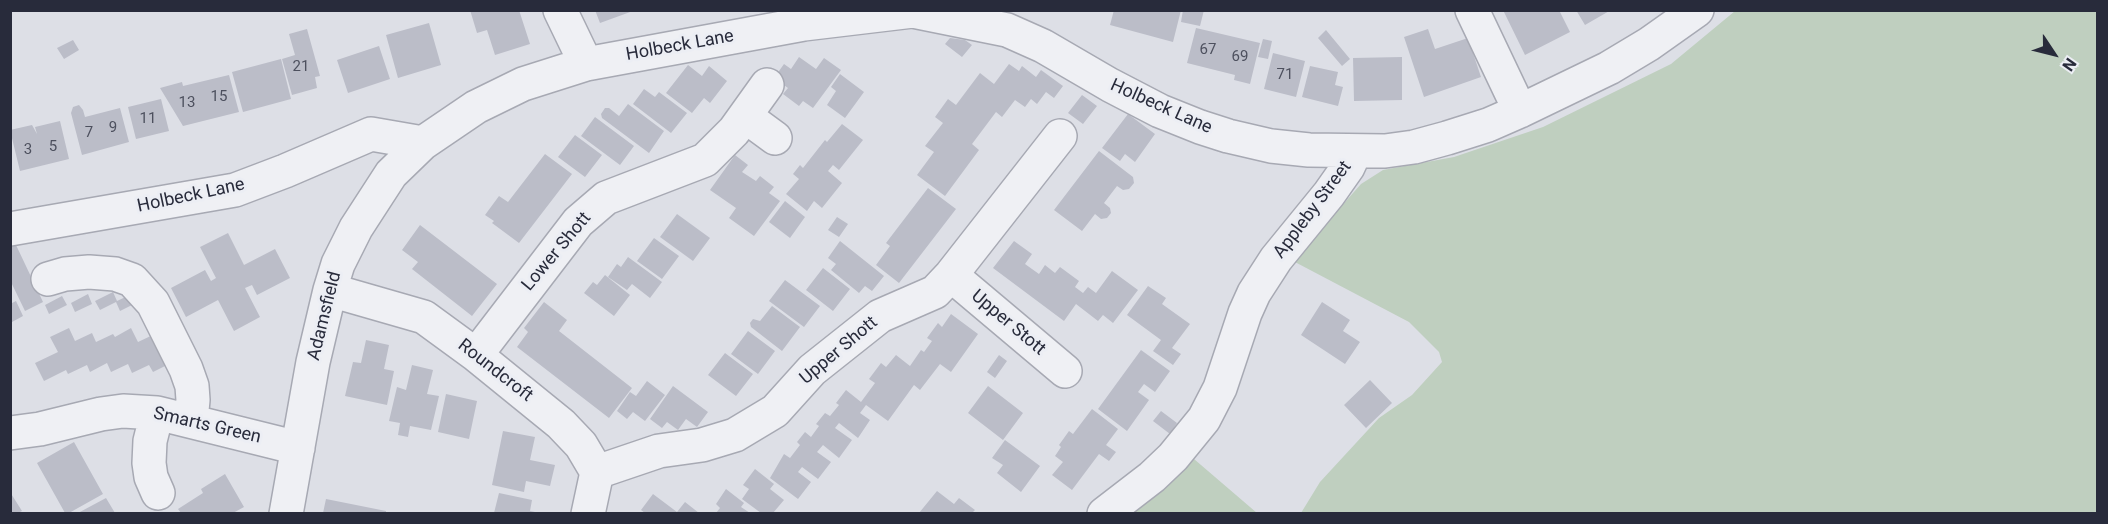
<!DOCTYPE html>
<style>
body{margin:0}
#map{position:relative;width:2108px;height:524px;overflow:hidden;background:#dddfe6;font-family:Roboto,sans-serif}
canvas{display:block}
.frame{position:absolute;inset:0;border:12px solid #282b3b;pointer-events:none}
.north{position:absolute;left:2024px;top:24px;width:60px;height:60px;-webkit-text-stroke:4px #eceef4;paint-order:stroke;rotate:125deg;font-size:16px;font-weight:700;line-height:24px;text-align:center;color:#282b3b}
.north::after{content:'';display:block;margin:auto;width:21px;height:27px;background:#282b3b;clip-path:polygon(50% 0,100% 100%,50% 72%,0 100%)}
</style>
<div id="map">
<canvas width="2108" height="524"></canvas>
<div class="frame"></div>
<div class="north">N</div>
</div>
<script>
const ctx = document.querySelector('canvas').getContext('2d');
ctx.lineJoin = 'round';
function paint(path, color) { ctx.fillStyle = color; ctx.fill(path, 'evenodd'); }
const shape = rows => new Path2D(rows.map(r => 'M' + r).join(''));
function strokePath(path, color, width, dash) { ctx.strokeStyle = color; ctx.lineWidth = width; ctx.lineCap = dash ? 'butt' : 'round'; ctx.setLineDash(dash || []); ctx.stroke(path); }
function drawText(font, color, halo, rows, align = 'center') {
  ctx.font = font + ' Roboto,sans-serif'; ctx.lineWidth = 6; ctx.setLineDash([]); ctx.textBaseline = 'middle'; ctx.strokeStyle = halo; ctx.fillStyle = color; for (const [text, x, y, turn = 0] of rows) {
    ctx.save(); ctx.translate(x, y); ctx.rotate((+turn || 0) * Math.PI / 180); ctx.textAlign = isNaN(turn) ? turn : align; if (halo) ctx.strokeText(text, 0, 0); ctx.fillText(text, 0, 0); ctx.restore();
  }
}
const green = shape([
 [1735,11,2097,11,2097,513,1301,513,1320,482,1379,418,1412,395,1442,362,1439,352,1409,322,1293,261,1361,184,1383,170,1454,157,1543,127,1671,64],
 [1194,459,1257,513,1131,514,1150,499]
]);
const building = shape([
 [470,10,519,10,530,44,495,55,487,30,477,33],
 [595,10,633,10,633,11,600,23],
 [1114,10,1181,10,1173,42,1110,25],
 [1183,10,1204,10,1200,26,1181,22],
 [1503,10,1559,10,1570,32,1525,55],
 [1576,10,1611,10,1585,25],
 [429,23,441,65,398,78,386,35],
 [1196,28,1260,43,1250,84,1234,80,1235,75,1187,63],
 [307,29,320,76,315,77,317,88,292,95,282,59,295,55,289,34],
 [1428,29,1435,49,1468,38,1481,77,1424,97,1404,37],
 [1326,30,1350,59,1342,66,1318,38],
 [950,38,965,40,972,45,962,57,945,44],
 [1263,39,1272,41,1268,59,1258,57],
 [73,40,79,50,64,59,57,48],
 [379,46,390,79,348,93,337,60],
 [1273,53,1305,61,1296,97,1264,89],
 [799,57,816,69,824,58,841,70,813,108,803,101,799,106,783,94,788,88,774,78,784,64,791,69],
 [1402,57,1402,100,1354,101,1353,58],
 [281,59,291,99,243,112,232,72],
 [1009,64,1019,71,1022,66,1036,77,1041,70,1063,86,1054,98,1046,92,1037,104,1031,99,1025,107,1015,100,1002,117,996,112,972,144,979,150,945,196,917,175,934,152,925,146,943,123,935,117,948,99,956,105,980,73,994,84],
 [688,65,702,76,709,66,727,81,710,103,704,98,692,113,666,93],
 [1310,66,1338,72,1335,85,1343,87,1338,106,1302,97],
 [840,74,864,92,845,118,827,105,836,91,831,87],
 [229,75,239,112,183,126,160,88,182,82,183,86],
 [644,89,655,97,659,92,687,113,671,133,633,104],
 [1082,95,1097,106,1083,124,1068,113],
 [161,99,169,131,136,139,128,107],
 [628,104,664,131,649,153,602,118,601,114,605,108,609,108,619,116],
 [79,105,83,110,85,117,120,108,129,142,82,155,71,113,73,107],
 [1128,114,1155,134,1135,162,1125,154,1120,161,1102,148],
 [595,117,634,146,620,165,581,136],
 [60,121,69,159,20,171,10,130,32,125,37,134,35,127],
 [842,124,863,140,839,170,833,165,828,171,842,183,822,208,814,201,807,211,786,194,799,179,793,174,800,165,803,168,825,140,827,142],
 [575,135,602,155,585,177,558,157],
 [1099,151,1133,177,1134,183,1129,189,1123,190,1117,186,1104,203,1110,208,1111,213,1107,218,1101,219,1095,214,1082,231,1054,210],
 [545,154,572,174,519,243,492,223,494,221,485,215,499,196,508,202],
 [735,155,748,165,742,172,756,181,760,176,774,187,769,193,780,201,754,236,729,218,736,208,710,190],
 [928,188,956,209,899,283,876,265,890,246,886,243],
 [785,201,805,217,790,238,769,222],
 [677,214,710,238,693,261,660,237],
 [837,217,848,224,839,237,828,230],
 [420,225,497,284,472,316,412,269,418,262,402,250],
 [228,233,244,265,275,249,290,278,257,295,252,285,245,288,260,317,234,331,218,300,186,317,171,288,205,270,211,281,216,278,200,247],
 [654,238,679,256,662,279,637,261],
 [840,241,884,276,872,291,865,286,859,293,831,270,836,264,828,258],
 [1014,241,1032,254,1025,264,1039,274,1045,265,1055,273,1060,267,1079,281,1075,287,1083,293,1088,287,1096,293,1112,271,1138,290,1113,323,1103,315,1098,321,1076,304,1064,321,993,268],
 [16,245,43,302,25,311,10,280,10,248],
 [628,257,662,282,650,298,632,284,627,290,608,277,617,264,621,267],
 [823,268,850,289,833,311,806,290],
 [605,275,630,295,614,316,584,293,593,282,597,285],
 [785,280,820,306,804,327,769,301],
 [1148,286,1166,298,1162,304,1190,324,1172,348,1181,354,1173,365,1153,351,1161,340,1127,315],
 [113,292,117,301,134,293,138,302,120,311,116,302,100,310,95,301],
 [88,294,92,304,75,312,71,303],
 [62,296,67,305,49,314,45,305],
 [16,301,23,316,12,322,10,304],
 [544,302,567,320,559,331,632,388,609,418,517,347,528,332,524,328],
 [1322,302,1350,320,1343,331,1360,342,1345,364,1301,335],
 [772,306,800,327,782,351,751,327,750,323,753,319,760,321],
 [951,314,978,334,951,372,940,364,920,390,914,385,888,421,866,405,860,413,870,420,858,438,839,423,835,428,852,440,839,458,823,445,817,452,831,462,818,479,802,467,798,472,811,482,798,499,770,478,784,454,790,458,800,445,797,442,805,432,811,437,819,426,816,424,825,413,830,416,839,405,836,403,846,390,861,402,875,383,869,379,881,363,886,367,896,355,910,366,921,350,924,352,932,341,927,338,938,323,942,327],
 [69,328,75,341,92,333,96,342,113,334,115,337,131,328,138,342,157,333,171,363,153,372,149,365,132,373,128,364,111,372,107,363,90,372,87,365,68,374,66,370,44,381,35,363,58,352,50,337],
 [748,331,775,351,758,374,731,354],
 [366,340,389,345,384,369,394,371,387,405,345,396,353,362,361,363],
 [1141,350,1170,371,1155,392,1144,384,1138,392,1149,400,1127,431,1098,409],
 [725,353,753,374,736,396,708,375],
 [999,355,1007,361,995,378,987,372],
 [412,365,433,370,427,394,439,396,431,430,410,426,408,437,398,435,400,423,389,421,397,387,406,390],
 [1370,380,1392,403,1366,428,1344,405],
 [647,381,665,395,645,421,633,412,627,419,617,411,630,392,636,396],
 [673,386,708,412,697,427,686,419,678,430,667,422,662,428,650,419],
 [988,386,1023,413,1003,440,968,413],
 [446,394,477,401,469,439,438,432],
 [1092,409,1118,429,1106,445,1116,452,1109,461,1099,454,1072,490,1052,475,1063,462,1055,456,1061,447,1059,445,1069,431,1073,434],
 [1161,411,1177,423,1170,434,1153,421],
 [503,431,535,437,530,460,555,465,550,486,526,481,524,492,492,485],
 [1005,440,1040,466,1021,492,997,473,1003,465,992,458],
 [74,442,103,494,69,513,65,513,37,463],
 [755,469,774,484,770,489,784,500,773,513,761,513,742,499,749,489,743,485],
 [225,474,244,507,233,513,181,513,178,509,203,493,201,489],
 [726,489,744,503,741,507,750,513,716,513,720,508,716,504],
 [937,491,954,504,959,498,975,510,972,513,919,513],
 [10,492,22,511,18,513,10,513],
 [499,493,532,500,530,511,540,513,494,513],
 [653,494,677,512,685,502,699,513,645,513,641,510],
 [106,498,115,513,78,513],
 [326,499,386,511,386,513,323,513]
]);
const minor = shape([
 [560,10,586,64],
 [1472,10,1520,111],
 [745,116,775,138],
 [10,229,235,190,285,171,371,134,423,143],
 [951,275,1065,371],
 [48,279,65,274,89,272,115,274,132,280,153,303,186,369,192,386,193,400,191,421],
 [330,290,424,317,476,355,561,424,581,445,597,472,588,514],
 [476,355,578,222,606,198,705,160,734,131,767,85],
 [157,413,150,441,149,463,151,477,158,493],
 [10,433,40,429,101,414,123,411,157,413,298,448],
 [597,472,659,451,702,445,735,435,775,411,812,370,880,316,935,292,951,275,1060,136],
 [286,514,313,362,330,290,338,264,356,228,391,174,423,143,476,107,523,84,586,64,804,24,913,11,1007,30,1043,46,1110,85,1160,111,1200,127,1228,136,1271,146,1309,150,1385,151,1414,147,1447,138,1488,125,1520,111,1609,68,1649,44,1697,10],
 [1104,514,1152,477,1173,457,1204,419,1220,388,1245,313,1254,293,1276,259,1329,194,1348,167,1355,152]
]);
const numberNames = [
 ["67",1208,50],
 ["69",1240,57],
 ["21",301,67],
 ["71",1285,75],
 ["15",219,97],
 ["13",187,103],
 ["11",148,119],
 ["9",113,128],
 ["7",89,133],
 ["5",53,147],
 ["3",28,150]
];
const streetNames = [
 ["Holbeck Lane",680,46,-10],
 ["Holbeck Lane",1161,107,24],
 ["Holbeck Lane",191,196,-12],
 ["Appleby Street",1313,210,-53],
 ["Lower Shott",557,252,-50],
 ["Adamsfield",325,316,-76],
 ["Upper Stott",1008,323,40],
 ["Upper Shott",839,351,-40],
 ["Roundcroft",495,371,38],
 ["Smarts Green",207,426,13]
];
paint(green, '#bfcfbf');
paint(building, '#bbbdc8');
strokePath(minor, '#a7a9b3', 36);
strokePath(minor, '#eff0f4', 33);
drawText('15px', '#4d505e', null, numberNames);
drawText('18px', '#282b3b', '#eceef4', streetNames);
</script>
